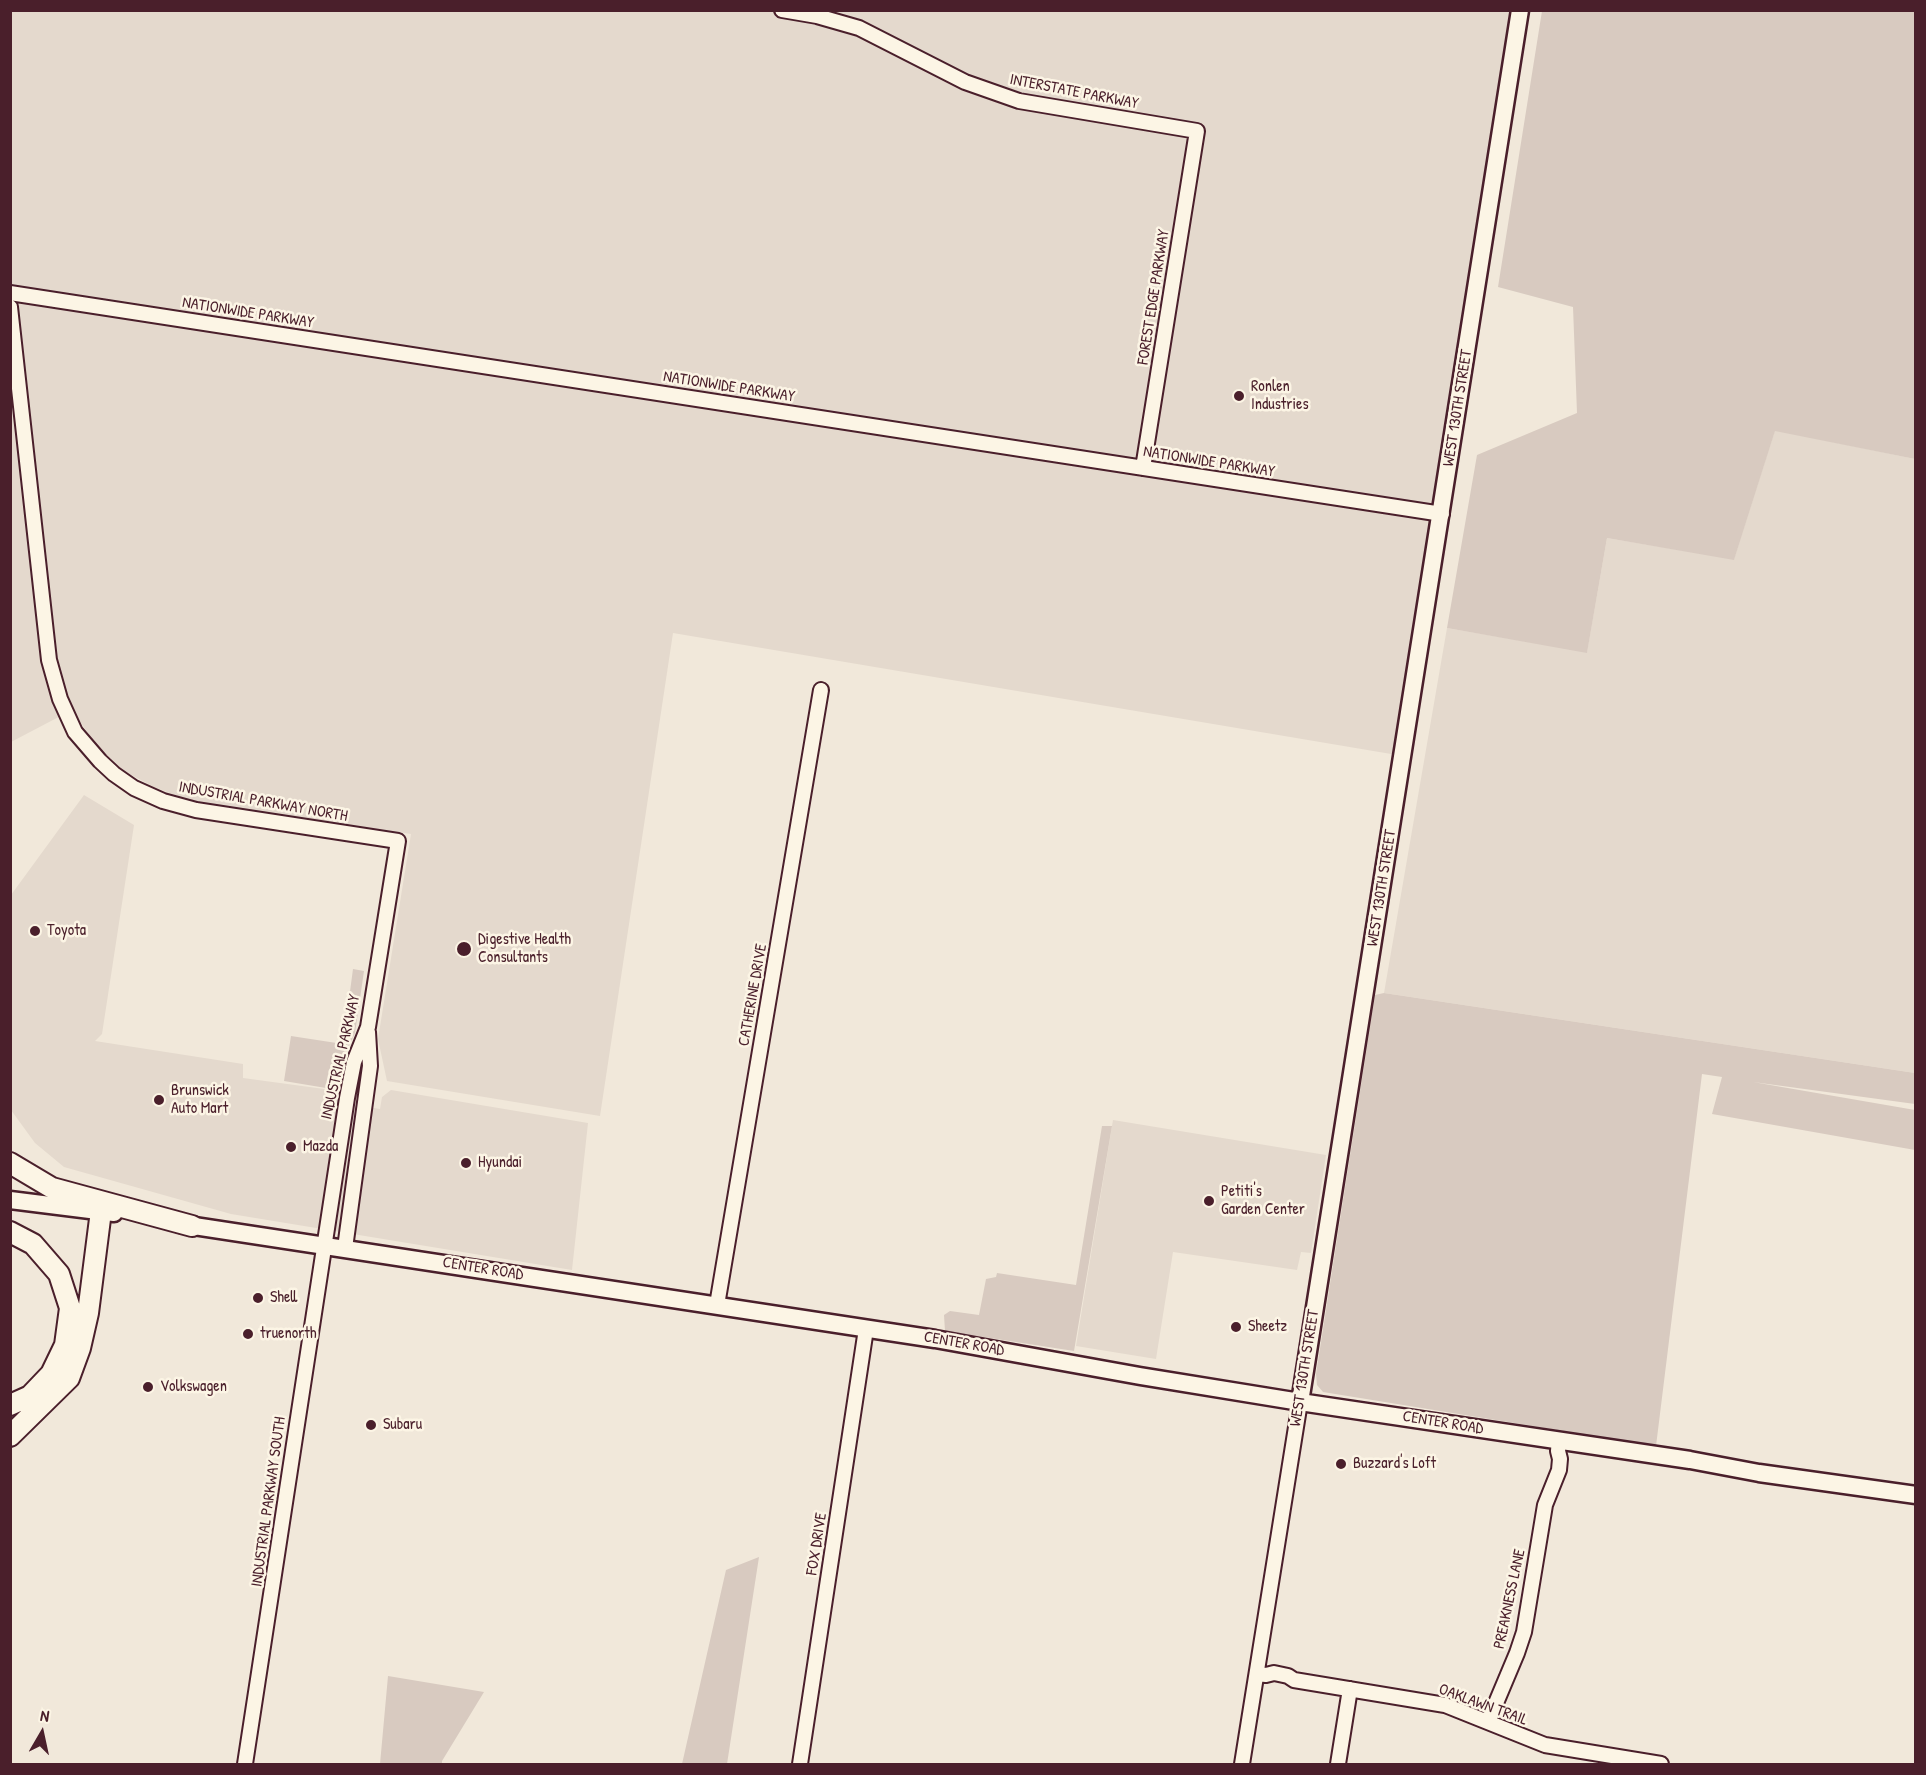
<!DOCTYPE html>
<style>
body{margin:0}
#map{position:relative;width:1926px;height:1775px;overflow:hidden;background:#f1e8da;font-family:"Patrick Hand",sans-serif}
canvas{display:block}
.frame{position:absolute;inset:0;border:12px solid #4a1f2b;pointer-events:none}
.north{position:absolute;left:12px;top:1703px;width:60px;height:60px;-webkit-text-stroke:4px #fcf5e5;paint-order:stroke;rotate:9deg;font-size:16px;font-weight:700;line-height:24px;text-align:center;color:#4a1f2b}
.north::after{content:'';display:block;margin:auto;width:21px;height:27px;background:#4a1f2b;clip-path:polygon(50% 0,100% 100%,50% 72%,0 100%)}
</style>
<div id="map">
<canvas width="1926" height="1775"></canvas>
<div class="frame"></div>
<div class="north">N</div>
</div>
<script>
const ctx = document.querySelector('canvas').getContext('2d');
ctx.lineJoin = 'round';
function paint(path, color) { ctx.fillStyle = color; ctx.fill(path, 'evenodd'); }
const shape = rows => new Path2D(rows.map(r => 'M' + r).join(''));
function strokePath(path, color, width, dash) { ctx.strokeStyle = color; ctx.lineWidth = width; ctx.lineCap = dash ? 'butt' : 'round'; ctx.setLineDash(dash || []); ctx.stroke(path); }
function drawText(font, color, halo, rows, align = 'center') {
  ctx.font = font + ' "Patrick Hand",sans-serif'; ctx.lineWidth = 5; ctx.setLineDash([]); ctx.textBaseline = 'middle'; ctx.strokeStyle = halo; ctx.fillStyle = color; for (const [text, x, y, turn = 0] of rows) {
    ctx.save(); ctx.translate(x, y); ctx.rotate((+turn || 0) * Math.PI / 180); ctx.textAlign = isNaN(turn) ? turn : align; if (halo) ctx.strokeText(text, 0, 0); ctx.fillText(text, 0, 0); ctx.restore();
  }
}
const built = shape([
 [11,11,1519,11,1403,756,673,633,600,1116,387,1081,378,1039,411,834,191,801,154,787,122,770,99,749,72,710,11,742],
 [1775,430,1915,459,1915,1073,1384,993,1447,628,1587,652,1607,538,1734,559],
 [84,795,134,825,102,1034,95,1041,243,1064,243,1078,339,1091,337,1102,380,1109,382,1097,391,1090,588,1123,572,1270,231,1214,64,1167,35,1143,11,1110,11,895],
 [1113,1120,1326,1155,1311,1253,1301,1252,1297,1270,1173,1252,1156,1359,1076,1346]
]);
const green = shape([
 [1542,11,1915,11,1915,459,1775,431,1734,560,1607,538,1587,653,1447,628,1477,455,1577,413,1573,307,1498,287],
 [353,969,364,971,355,1033,339,1068,338,1087,332,1089,284,1081,291,1036,343,1044],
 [1384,993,1915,1073,1915,1104,1753,1082,1915,1110,1915,1150,1712,1114,1722,1077,1702,1074,1656,1446,1323,1392,1317,1385,1316,1374,1375,995],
 [1102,1126,1112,1126,1074,1351,945,1331,944,1315,950,1311,979,1315,986,1279,996,1277,997,1273,1076,1285],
 [759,1557,727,1764,682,1764,726,1570],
 [388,1676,484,1692,442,1761,442,1764,380,1764]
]);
const minor = shape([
 [782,10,817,16,859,28,965,82,1019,101,1197,131,1143,468],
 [10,293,1442,514],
 [10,307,49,660,60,699,75,732,100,761,114,774,134,788,163,801,196,810,398,841,368,1027,354,1062,347,1098,245,1764],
 [345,1248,370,1066,368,1032],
 [717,1305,821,690],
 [1257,1674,1266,1675,1274,1673,1288,1676,1294,1680,1445,1705,1545,1745,1661,1764],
 [1488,1722,1517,1653,1524,1632,1545,1505,1559,1470,1560,1459,1558,1451,1559,1440],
 [800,1764,866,1329],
 [1242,1764,1300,1402],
 [1338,1764,1350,1689]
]);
const major = shape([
 [10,1200,114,1213],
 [181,1224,935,1339,1140,1376,1300,1402,1690,1460,1759,1473,1916,1495],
 [1300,1402,1520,10]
]);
const highway = shape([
 [10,1163,52,1188,192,1226],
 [10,1232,33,1244,59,1274,70,1308,65,1345,51,1374,30,1396,10,1405],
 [10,1436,69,1378,80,1348,88,1313,101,1211]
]);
const markers = [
 [1239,396,6,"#4a1f2b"],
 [35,931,6,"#4a1f2b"],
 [464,949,8,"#4a1f2b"],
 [159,1100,6,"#4a1f2b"],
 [291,1147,6,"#4a1f2b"],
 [466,1163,6,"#4a1f2b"],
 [1209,1201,6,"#4a1f2b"],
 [258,1298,6,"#4a1f2b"],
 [1236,1327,6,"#4a1f2b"],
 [248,1334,6,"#4a1f2b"],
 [148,1387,6,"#4a1f2b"],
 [371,1425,6,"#4a1f2b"],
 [1341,1464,6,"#4a1f2b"]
];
const streetNames = [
 ["INTERSTATE PARKWAY",1074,92,11],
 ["FOREST EDGE PARKWAY",1154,297,-81],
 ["NATIONWIDE PARKWAY",248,313,9],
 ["NATIONWIDE PARKWAY",729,387,9],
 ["WEST 130TH STREET",1458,408,-81],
 ["NATIONWIDE PARKWAY",1209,462,9],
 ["INDUSTRIAL PARKWAY NORTH",263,802,10],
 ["WEST 130TH STREET",1382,888,-81],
 ["CATHERINE DRIVE",753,995,-80],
 ["INDUSTRIAL PARKWAY",341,1057,-77],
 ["CENTER ROAD",483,1269,9],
 ["CENTER ROAD",964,1344,10],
 ["WEST 130TH STREET",1305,1368,-81],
 ["CENTER ROAD",1443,1423,9],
 ["INDUSTRIAL PARKWAY SOUTH",269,1502,-82],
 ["FOX DRIVE",817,1544,-81],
 ["PREAKNESS LANE",1510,1599,-78],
 ["OAKLAWN TRAIL",1483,1705,20]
];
const poiNames = [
 ["Ronlen",1251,387],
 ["Industries",1251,405],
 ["Toyota",47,931],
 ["Digestive Health",478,940],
 ["Consultants",478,958],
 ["Brunswick",171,1091],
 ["Auto Mart",171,1109],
 ["Mazda",303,1147],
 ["Hyundai",478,1163],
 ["Petiti's",1221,1192],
 ["Garden Center",1221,1210],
 ["Shell",270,1298],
 ["Sheetz",1248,1327],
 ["truenorth",260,1334],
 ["Volkswagen",160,1387],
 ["Subaru",383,1425],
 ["Buzzard's Loft",1353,1464]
];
paint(built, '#e4d9cd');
paint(green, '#d8cac0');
strokePath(minor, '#4a1f2b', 18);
strokePath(major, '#4a1f2b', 21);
strokePath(highway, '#4a1f2b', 24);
strokePath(minor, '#fcf5e5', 14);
strokePath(major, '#fcf5e5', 16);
strokePath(highway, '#fcf5e5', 20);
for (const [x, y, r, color] of markers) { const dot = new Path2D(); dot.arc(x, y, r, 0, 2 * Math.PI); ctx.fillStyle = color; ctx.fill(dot); strokePath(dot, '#fcf5e5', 2); }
drawText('16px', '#4a1f2b', '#fcf5e5', streetNames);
drawText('16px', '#4a1f2b', '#fcf5e5', poiNames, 'left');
</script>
